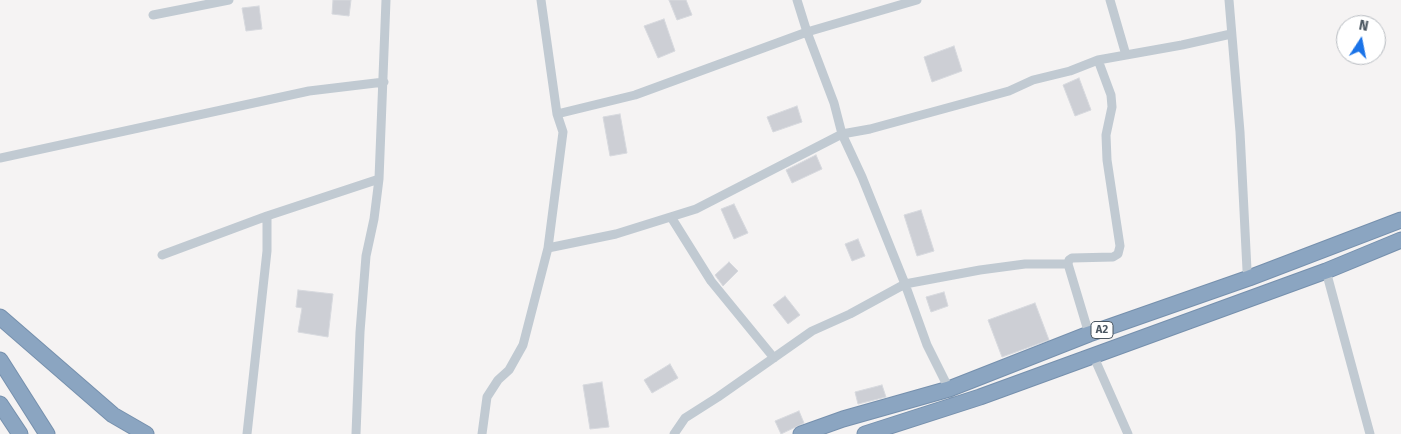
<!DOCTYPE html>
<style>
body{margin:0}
#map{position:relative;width:1401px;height:434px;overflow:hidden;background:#f5f3f3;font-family:"Fira Sans",sans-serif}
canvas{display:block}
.north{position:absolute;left:1336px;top:15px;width:50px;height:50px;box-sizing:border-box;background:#fff;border:1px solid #b7bbc0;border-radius:50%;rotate:11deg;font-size:14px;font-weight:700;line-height:20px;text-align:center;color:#4a5661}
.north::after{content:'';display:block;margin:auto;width:18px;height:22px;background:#1a73e8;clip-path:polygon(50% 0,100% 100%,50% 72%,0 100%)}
</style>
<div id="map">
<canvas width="1401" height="434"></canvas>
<div class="north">N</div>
</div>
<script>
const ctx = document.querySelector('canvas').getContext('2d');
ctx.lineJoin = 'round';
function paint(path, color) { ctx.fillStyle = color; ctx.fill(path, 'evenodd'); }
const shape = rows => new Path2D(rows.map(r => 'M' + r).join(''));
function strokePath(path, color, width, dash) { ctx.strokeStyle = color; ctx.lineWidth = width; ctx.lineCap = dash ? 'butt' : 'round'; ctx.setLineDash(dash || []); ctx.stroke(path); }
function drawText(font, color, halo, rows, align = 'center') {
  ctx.font = font + ' "Fira Sans",sans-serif'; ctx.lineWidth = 4.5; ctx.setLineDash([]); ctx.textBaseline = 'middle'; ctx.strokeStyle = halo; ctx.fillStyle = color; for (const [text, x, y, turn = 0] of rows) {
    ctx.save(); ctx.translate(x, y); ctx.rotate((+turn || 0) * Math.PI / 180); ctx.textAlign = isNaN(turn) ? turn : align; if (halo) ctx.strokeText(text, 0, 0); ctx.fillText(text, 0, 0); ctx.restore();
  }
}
const building = shape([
 [333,0,351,0,349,16,332,14,333,0],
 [669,0,686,0,692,15,677,20,669,0],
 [259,6,262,29,246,31,242,8,259,6],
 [664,19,675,51,658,58,644,26,664,19],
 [954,46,962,71,932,82,924,57,954,46],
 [1079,78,1091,110,1075,116,1063,85,1079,78],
 [797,106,802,122,773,132,767,117,797,106],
 [620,114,627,153,610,156,603,117,620,114],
 [816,155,822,169,792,183,786,170,816,155],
 [734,204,748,233,734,239,721,209,734,204],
 [921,210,934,251,917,256,904,215,921,210],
 [858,239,865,256,852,261,845,244,858,239],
 [729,262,738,271,723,286,715,275,729,262],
 [298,290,333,294,328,337,298,332,302,308,296,307,298,290],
 [944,292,948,306,931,312,926,297,944,292],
 [785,296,800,315,788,324,773,305,785,296],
 [1035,303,1049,340,1002,357,988,320,1035,303],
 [670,364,678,378,652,393,644,380,670,364],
 [602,382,609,427,590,429,583,385,602,382],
 [882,385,886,397,858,404,855,392,882,385],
 [799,411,804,423,781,434,775,421,799,411]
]);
const street = shape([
 [797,0,807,32,834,103,842,134,862,177,905,284,927,345,949,389],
 [1110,0,1126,55],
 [1229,0,1240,132,1247,270,1249,278],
 [153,15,229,0],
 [557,114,635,95,807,32,917,0],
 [0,158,309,91,384,82],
 [671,217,711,281,774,358],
 [548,248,616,234,696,209,842,134,870,129,1009,91,1033,80,1070,71,1098,60,1182,45,1231,34],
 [162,255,267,216,379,179],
 [1326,271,1370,434],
 [1089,334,1068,264,1069,260,1072,258,1113,257,1118,254,1120,246,1107,160,1106,135,1112,107,1111,95,1098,60],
 [1093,355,1128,434],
 [247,434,267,251,267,216],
 [356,434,360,332,366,256,374,219,379,179,386,0],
 [482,434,487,397,498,380,509,370,523,345,548,248,563,132,557,114,541,0],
 [674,434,685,418,718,397,812,331,850,314,905,284,980,270,1025,264,1068,264]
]);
const highway = shape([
 [0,317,113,415,146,434],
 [0,360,47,434],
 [0,404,20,434],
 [801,434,843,419,949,389,1089,334,1249,278,1401,220],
 [865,434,980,397,1326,271,1401,240]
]);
const shields = [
 [1102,330,22]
];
const shieldNames = [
 ["A2",1102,330]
];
paint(building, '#cdcfd5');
strokePath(building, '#d7d9de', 1);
strokePath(highway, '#7690ad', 17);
strokePath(street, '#c1cad2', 9);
strokePath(highway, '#8ba5c1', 15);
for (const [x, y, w] of shields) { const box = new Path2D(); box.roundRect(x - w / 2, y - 8.5, w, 17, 4); ctx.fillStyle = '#fff'; ctx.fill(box); strokePath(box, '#4a5661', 1); }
drawText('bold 11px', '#4a5661', null, shieldNames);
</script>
